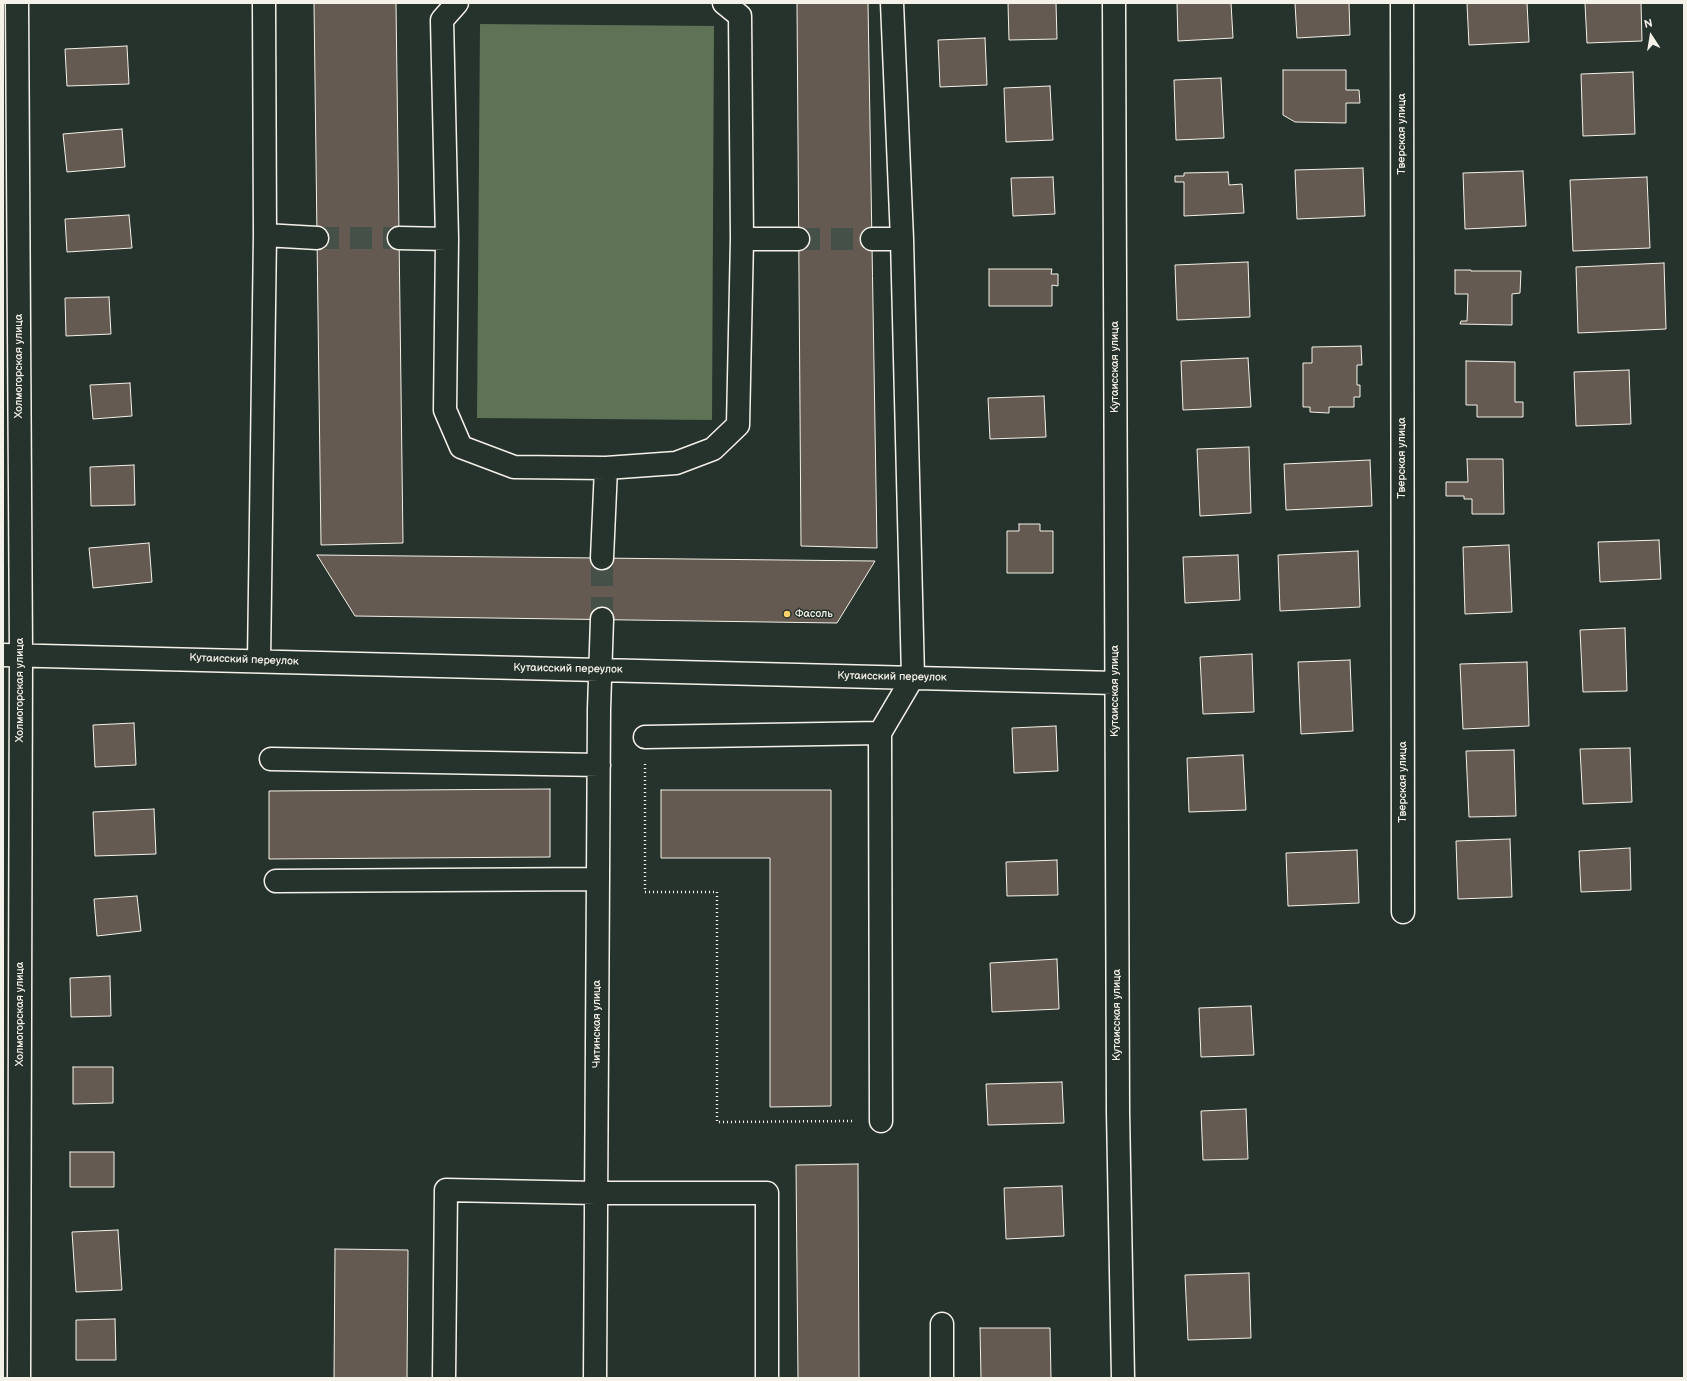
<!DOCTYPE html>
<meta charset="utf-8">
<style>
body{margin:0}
#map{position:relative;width:1687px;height:1381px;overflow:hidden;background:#26332d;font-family:"Balsamiq Sans",sans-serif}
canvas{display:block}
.frame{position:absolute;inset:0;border:4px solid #f4f1e8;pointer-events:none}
.north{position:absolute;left:1631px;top:16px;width:40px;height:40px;-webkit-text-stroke:3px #26332d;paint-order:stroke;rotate:348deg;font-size:11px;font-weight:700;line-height:16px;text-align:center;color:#f4f1e8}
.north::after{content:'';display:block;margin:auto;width:14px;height:18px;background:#f4f1e8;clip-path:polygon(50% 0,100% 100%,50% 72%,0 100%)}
</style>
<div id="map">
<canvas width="1687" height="1381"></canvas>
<div class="frame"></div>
<div class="north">N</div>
</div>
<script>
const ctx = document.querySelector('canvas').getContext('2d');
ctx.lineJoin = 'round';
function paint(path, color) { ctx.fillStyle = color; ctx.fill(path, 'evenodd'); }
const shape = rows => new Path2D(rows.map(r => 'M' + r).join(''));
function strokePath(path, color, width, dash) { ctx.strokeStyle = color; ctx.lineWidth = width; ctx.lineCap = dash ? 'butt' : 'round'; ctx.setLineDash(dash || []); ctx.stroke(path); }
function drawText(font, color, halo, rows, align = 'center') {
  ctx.font = font + ' "Balsamiq Sans",sans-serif'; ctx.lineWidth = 3; ctx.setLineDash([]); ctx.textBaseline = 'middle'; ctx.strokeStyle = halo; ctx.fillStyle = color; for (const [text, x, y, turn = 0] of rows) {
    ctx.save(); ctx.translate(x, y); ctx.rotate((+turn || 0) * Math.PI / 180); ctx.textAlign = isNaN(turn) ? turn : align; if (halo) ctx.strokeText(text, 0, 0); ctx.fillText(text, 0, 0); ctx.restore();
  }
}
const green = shape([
 [480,24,714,26,712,420,477,418]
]);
const building = shape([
 [314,3,396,3,403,543,321,545,314,3],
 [797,3,868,3,877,548,801,546,797,3],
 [1008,3,1056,3,1057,39,1009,40,1008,3],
 [1177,3,1231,3,1233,38,1178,41,1177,3],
 [1295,3,1349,3,1350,35,1297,38,1295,3],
 [1467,3,1527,3,1529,42,1469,45,1467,3],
 [1585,3,1641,3,1642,41,1587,43,1585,3],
 [985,38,987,85,940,87,938,40,985,38],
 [127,46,129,84,67,86,65,49,127,46],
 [1283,70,1346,70,1346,90,1359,90,1360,103,1346,103,1346,123,1295,122,1283,115,1283,70],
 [1633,72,1635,134,1583,136,1581,74,1633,72],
 [1221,78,1224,138,1176,140,1174,80,1221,78],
 [1050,86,1053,140,1006,142,1004,88,1050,86],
 [122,129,125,167,67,172,63,134,122,129],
 [1363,168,1365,216,1297,219,1295,170,1363,168],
 [1523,171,1526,226,1465,229,1463,173,1523,171],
 [1228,172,1229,185,1242,184,1244,213,1184,216,1184,182,1175,182,1175,176,1184,176,1184,173,1228,172],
 [1053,177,1055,214,1013,216,1011,178,1053,177],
 [1647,177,1650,248,1573,251,1570,180,1647,177],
 [129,215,132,248,67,252,65,219,129,215],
 [1248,262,1250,317,1177,320,1175,265,1248,262],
 [1664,263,1666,329,1578,333,1576,267,1664,263],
 [989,269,1052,269,1051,274,1058,274,1058,286,1052,285,1052,306,989,306,989,269],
 [1455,270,1471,270,1471,271,1521,271,1520,293,1512,294,1512,325,1460,324,1461,321,1467,321,1468,294,1455,294,1455,270],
 [109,297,111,334,66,336,65,298,109,297],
 [1361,346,1362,365,1357,365,1357,385,1360,385,1360,397,1354,397,1354,407,1329,407,1329,413,1310,412,1310,407,1303,407,1303,363,1312,363,1312,347,1361,346],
 [1248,358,1251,407,1183,410,1181,361,1248,358],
 [1466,361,1515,362,1515,402,1523,402,1523,417,1477,417,1477,405,1466,405,1466,361],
 [1629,370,1631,424,1576,426,1574,372,1629,370],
 [130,383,132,416,93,419,90,385,130,383],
 [1044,396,1046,437,990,439,988,398,1044,396],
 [1249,447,1251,513,1200,516,1197,449,1249,447],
 [1467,459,1503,459,1504,514,1472,514,1472,499,1464,499,1464,496,1446,496,1446,482,1468,482,1467,459],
 [1370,460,1372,506,1286,510,1284,464,1370,460],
 [134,465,135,505,91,506,90,467,134,465],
 [1019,524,1040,524,1040,531,1053,531,1053,573,1007,573,1007,531,1019,531,1019,524],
 [1659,540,1661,579,1600,582,1598,542,1659,540],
 [149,543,152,582,93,588,89,548,149,543],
 [1509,545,1512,612,1465,614,1463,547,1509,545],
 [1358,551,1360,607,1280,611,1278,555,1358,551],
 [317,555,875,561,837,623,355,616,317,555],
 [1238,555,1240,600,1185,603,1183,557,1238,555],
 [1625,628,1627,691,1583,692,1580,630,1625,628],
 [1252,654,1254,712,1203,714,1200,657,1252,654],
 [1350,660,1353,731,1301,734,1298,662,1350,660],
 [1527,662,1529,726,1463,729,1460,664,1527,662],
 [134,723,136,765,95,767,93,725,134,723],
 [1056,726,1058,771,1014,773,1012,728,1056,726],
 [1630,748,1632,802,1583,804,1580,749,1630,748],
 [1514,750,1516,816,1469,817,1466,751,1514,750],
 [1243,755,1246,810,1189,812,1187,758,1243,755],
 [550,789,550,857,269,859,269,791,550,789],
 [661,790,831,790,831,1106,770,1107,770,858,661,858,661,790],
 [154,809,156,854,95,856,93,812,154,809],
 [1510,839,1512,897,1458,899,1456,841,1510,839],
 [1630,848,1631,890,1581,892,1579,851,1630,848],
 [1357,850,1359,903,1288,906,1286,853,1357,850],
 [1057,860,1058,895,1007,896,1006,862,1057,860],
 [137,896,141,931,97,936,94,899,137,896],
 [1057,959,1059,1009,992,1012,990,963,1057,959],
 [110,976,111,1016,71,1017,70,978,110,976],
 [1251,1006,1254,1055,1201,1057,1199,1008,1251,1006],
 [73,1067,113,1067,113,1103,73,1104,73,1067],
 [1062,1082,1064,1123,988,1125,986,1084,1062,1082],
 [1246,1109,1248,1159,1203,1160,1201,1111,1246,1109],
 [70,1152,114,1152,114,1187,70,1187,70,1152],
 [858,1164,859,1378,798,1378,796,1165,858,1164],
 [1062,1186,1064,1236,1006,1239,1004,1188,1062,1186],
 [118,1230,122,1290,76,1292,72,1232,118,1230],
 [335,1249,408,1250,407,1378,334,1378,335,1249],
 [1249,1273,1251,1338,1188,1340,1185,1275,1249,1273],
 [115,1319,116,1360,76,1360,76,1320,115,1319],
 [980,1328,1050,1328,1051,1378,981,1378,980,1328]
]);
const minorTunnel = shape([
 [317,238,399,238],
 [798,239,872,239],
 [602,619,602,558]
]);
const path = shape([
 [645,764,645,892,717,892,717,1122,854,1121]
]);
const minor = shape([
 [17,3,21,654,19,1378],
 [264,3,265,235],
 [457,3,442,20,447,239,445,410,461,447,514,467,606,468,676,463,713,449,738,425,742,239,740,16,724,3],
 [1114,3,1118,1112,1123,1378],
 [1402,3,1403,912],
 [399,238,447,239],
 [742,239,798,239],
 [872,239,902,239],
 [602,558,606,468],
 [3,655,1115,683],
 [259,661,265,235,317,238],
 [645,737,880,733],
 [271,759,599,765],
 [276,881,598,879],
 [881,1121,880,733,913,677,902,239,892,3],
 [942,1324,942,1378],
 [444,1378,446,1190,596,1193,767,1193,767,1378],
 [595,1378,599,709,602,619]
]);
const markers = [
 [787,614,4,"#ffd166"]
];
const streetNames = [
 ["Тверская улица",1402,134,-90],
 ["Холмогорская улица",19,366,-90],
 ["Кутаисская улица",1115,367,-90],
 ["Тверская улица",1402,458,-90],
 ["Кутаисский переулок",244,660,2],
 ["Кутаисский переулок",568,669,1],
 ["Кутаисский переулок",892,677,1],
 ["Холмогорская улица",20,690,-90],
 ["Кутаисская улица",1115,691,-90],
 ["Тверская улица",1403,782,-90],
 ["Холмогорская улица",20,1014,-90],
 ["Кутаисская улица",1117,1015,-90],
 ["Читинская улица",597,1024,-90]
];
const poiNames = [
 ["Фасоль",795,614]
];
paint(green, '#5e7256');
paint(building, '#655a51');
strokePath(building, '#f4f1e8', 1);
strokePath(minorTunnel, '#455049', 22, [22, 11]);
strokePath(minor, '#f4f1e8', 25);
strokePath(path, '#f4f1e8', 2.5, [1, 3]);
strokePath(minor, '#26332d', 22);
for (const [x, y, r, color] of markers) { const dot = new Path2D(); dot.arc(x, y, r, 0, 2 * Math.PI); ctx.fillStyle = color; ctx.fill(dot); strokePath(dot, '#26332d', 1.5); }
drawText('11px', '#f4f1e8', '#26332d', streetNames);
drawText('11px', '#f4f1e8', '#26332d', poiNames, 'left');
</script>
